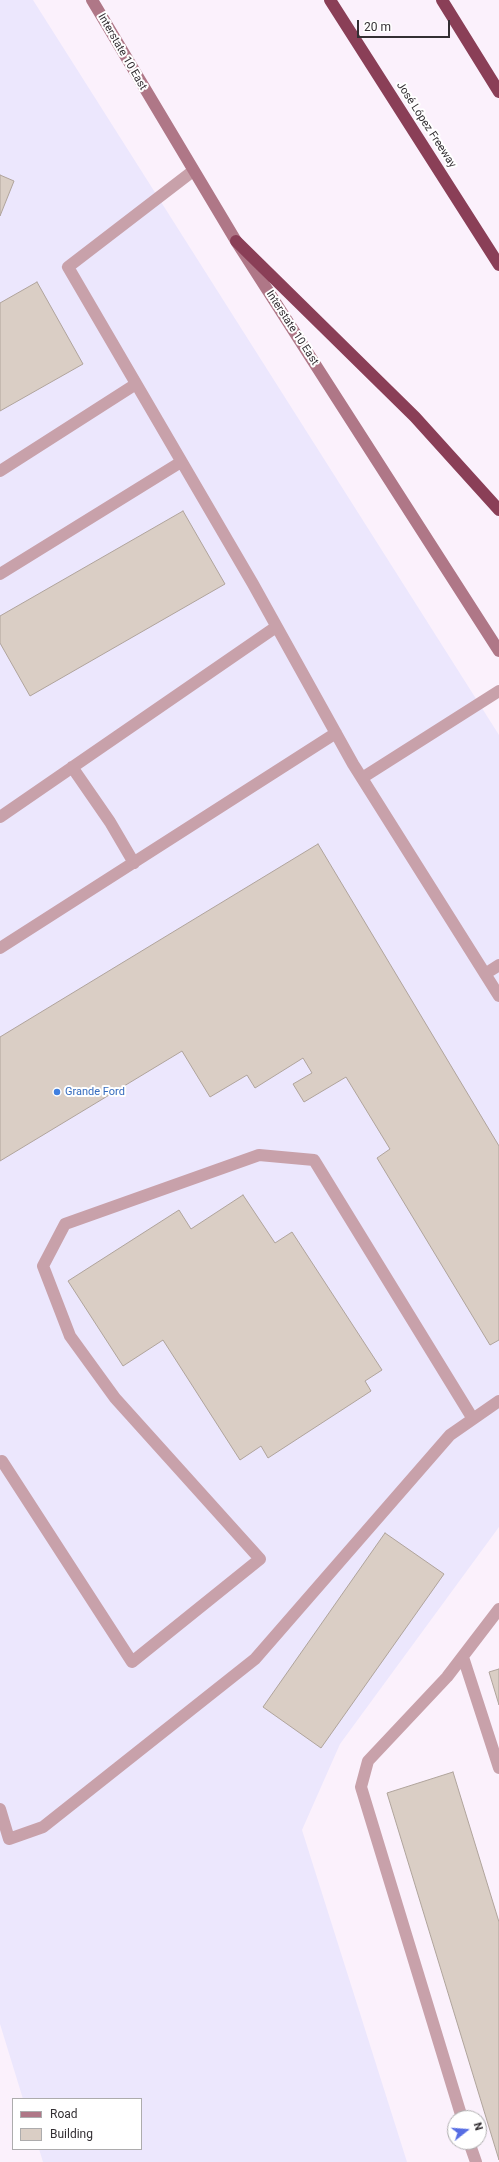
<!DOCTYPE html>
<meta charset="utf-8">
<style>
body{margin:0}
#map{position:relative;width:499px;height:2162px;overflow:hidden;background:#fbf1fc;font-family:Roboto,sans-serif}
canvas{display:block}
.legend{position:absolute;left:12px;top:2098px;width:130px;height:52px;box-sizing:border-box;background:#fff;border:1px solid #adacad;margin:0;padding:5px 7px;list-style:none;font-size:12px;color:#332f33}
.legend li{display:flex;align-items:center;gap:8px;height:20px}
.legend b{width:20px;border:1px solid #adacad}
.north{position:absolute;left:447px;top:2110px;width:40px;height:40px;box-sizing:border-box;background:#fff;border:1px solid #adacad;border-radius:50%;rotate:73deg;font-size:11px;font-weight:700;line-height:16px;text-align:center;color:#332f33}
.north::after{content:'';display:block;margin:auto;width:14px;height:18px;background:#576de3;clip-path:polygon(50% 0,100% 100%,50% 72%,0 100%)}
.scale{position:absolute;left:357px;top:20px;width:93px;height:18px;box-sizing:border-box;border:2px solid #332f33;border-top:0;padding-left:5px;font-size:12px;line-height:14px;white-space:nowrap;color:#332f33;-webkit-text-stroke:3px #fff;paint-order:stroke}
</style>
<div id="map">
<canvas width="499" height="2162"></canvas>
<ul class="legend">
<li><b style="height:5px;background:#af7787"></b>Road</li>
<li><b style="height:11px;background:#dacec5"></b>Building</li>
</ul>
<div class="north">N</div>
<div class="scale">20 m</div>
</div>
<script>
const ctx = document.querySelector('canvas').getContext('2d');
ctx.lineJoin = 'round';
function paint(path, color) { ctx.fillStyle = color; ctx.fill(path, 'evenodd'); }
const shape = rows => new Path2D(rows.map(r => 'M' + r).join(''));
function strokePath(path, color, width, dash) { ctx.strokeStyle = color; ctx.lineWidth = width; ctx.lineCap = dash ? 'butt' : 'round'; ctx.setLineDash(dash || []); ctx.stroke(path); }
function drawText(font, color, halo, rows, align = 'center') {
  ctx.font = font + ' Roboto,sans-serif'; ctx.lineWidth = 4; ctx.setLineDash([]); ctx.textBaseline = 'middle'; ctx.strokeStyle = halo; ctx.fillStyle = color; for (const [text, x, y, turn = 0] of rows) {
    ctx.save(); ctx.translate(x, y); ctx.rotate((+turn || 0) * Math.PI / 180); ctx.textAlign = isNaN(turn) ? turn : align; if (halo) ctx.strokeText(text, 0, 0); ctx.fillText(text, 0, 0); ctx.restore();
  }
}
const commercial = shape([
 [0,0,33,0,499,735,499,1527,340,1744,302,1830,407,2162,43,2162,39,2149,141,2149,141,2099,23,2099,0,2024]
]);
const building = shape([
 [0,175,14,181,0,216,0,175],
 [37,282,83,364,0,411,0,303,37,282],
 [183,511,225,584,30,696,0,643,0,616,183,511],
 [318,844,499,1146,499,1340,490,1345,377,1158,390,1149,346,1077,304,1102,293,1084,312,1073,303,1058,255,1088,247,1075,210,1097,182,1051,0,1161,0,1037,318,844],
 [243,1195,275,1243,292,1232,382,1370,365,1381,371,1391,268,1458,261,1446,240,1460,163,1340,123,1366,68,1281,179,1210,191,1229,243,1195],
 [385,1533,444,1574,321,1748,263,1707,385,1533],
 [499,1669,499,1705,489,1672,499,1669],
 [453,1772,499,1922,499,2160,387,1793,453,1772]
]);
const lane = shape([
 [193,171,68,267,253,584,353,764,499,996],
 [0,471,136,384],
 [0,574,181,462],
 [72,767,110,822,134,863],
 [362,778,499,691],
 [0,817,276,627],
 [0,948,336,733],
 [485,974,499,965],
 [0,1462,2,1461,132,1662,260,1559,115,1398,70,1336,43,1266,65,1224,259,1155,314,1160,473,1419],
 [463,1657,499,1768],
 [0,1809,9,1839,43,1827,255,1659,450,1435,499,1401],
 [462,2118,361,1787,368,1761,447,1677,499,1609],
 [469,2142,476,2162]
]);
const secondary = shape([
 [92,0,236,241,499,651]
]);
const highway = shape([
 [330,0,499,265],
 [442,0,499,92],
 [236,241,415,417,499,510]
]);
const markers = [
 [57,1092,4,"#3f7fe0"]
];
const streetNames = [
 ["Interstate 10 East",122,52,60],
 ["José López Freeway",426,125,57],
 ["Interstate 10 East",292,328,57]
];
const shopNames = [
 ["Grande Ford",65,1092]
];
paint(commercial, '#ece7fd');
paint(building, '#dacec5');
strokePath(building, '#b0a49c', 1);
strokePath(lane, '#c8a1aa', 12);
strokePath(secondary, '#af7787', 12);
strokePath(highway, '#8a3f57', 12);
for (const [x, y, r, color] of markers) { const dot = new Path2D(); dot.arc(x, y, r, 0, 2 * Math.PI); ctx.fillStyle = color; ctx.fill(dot); strokePath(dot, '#fff', 1.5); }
drawText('11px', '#332f33', '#fff', streetNames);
drawText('11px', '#366cbe', '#fff', shopNames, 'left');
</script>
